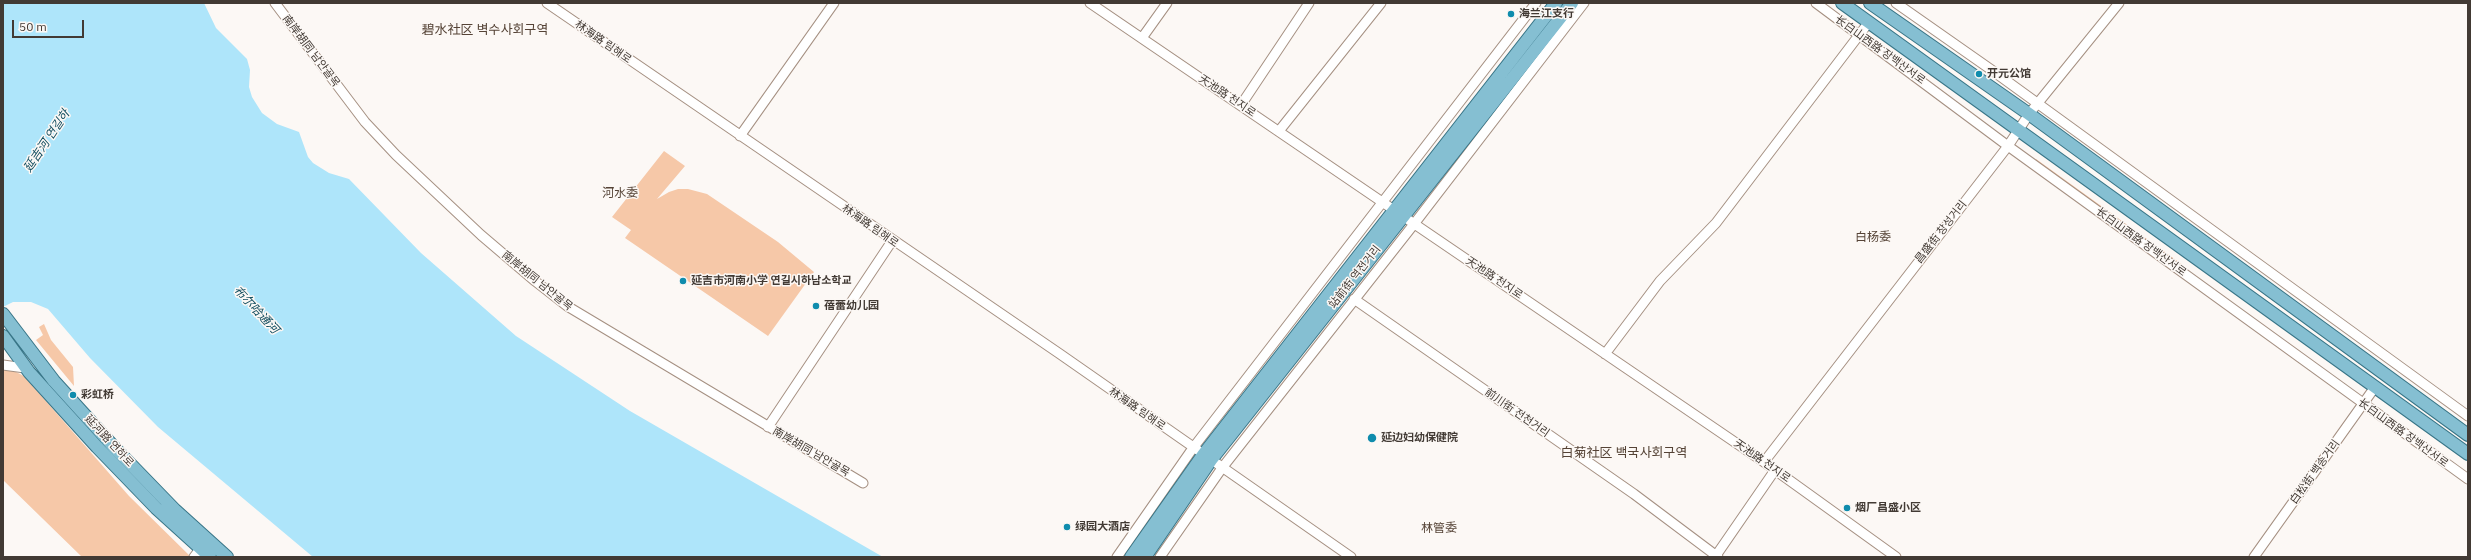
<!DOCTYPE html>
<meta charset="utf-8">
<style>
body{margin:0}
#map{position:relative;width:2471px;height:560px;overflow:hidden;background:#fcf8f5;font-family:"IBM Plex Sans",sans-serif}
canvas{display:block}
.frame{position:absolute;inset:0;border:4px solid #423a34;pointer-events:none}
.scale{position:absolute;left:12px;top:20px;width:72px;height:18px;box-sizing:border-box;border:2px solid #423a34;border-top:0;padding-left:5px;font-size:12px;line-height:14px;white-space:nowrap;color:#423a34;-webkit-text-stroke:3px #fcf8f5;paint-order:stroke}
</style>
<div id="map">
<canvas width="2471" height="560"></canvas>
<div class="frame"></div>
<div class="scale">50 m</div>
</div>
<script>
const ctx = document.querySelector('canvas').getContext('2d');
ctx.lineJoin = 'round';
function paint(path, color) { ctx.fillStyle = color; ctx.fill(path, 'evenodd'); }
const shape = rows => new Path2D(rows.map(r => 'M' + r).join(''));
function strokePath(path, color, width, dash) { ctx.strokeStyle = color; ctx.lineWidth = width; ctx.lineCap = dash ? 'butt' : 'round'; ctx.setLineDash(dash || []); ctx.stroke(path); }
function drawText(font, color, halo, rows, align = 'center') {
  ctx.font = font + ' "IBM Plex Sans","Noto Sans SC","Noto Sans KR",sans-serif'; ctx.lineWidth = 3; ctx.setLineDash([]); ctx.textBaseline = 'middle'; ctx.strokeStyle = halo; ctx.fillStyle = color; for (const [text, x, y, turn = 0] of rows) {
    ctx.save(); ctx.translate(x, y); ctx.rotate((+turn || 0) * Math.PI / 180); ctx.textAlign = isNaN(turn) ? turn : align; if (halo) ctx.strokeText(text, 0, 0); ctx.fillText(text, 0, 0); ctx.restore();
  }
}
const green = shape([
 [664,151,685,166,657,199,669,192,678,189,688,189,707,194,778,242,814,272,768,336,625,238,631,230,612,217],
 [2036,159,2183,265,2183,267,2035,161],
 [44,324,51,340,73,367,74,386,36,340,43,335,39,327],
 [3,369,14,371,24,376,129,496,191,557,82,557,3,480]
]);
const water = shape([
 [3,3,204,3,216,28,247,59,250,70,249,87,252,97,262,113,277,124,299,132,308,157,313,163,329,173,349,179,421,253,516,336,630,411,883,557,313,557,158,427,90,358,48,309,31,302,13,302,3,307]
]);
const minor = shape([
 [275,3,365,122,396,155,481,235,535,281,567,306,863,483],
 [547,3,1060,354,1351,557],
 [1090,3,1764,462,1896,557],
 [1816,3,2008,146,2468,479],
 [1896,3,1993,71,2468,416],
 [1142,38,1167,3],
 [1241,105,1309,3],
 [1279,131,1381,3],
 [740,136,834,3],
 [1354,299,1634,494,1718,557],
 [1605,354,1660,281,1716,223,1869,22],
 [3,365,25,368],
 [768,427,892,241],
 [1764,462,2008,146,2029,114,2119,3],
 [194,557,200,549],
 [1117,557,1193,448,1536,3],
 [1160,557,1222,468,1414,224,1584,3],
 [1715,557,1775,470],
 [2254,557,2375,387]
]);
const major = shape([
 [1842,3,2468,454],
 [1870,3,2029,114,2468,435],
 [3,314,54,381,113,446,175,510,227,557],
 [3,336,29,372,97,447,156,508,210,557],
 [1131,557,1203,455,1556,3],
 [1145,557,1211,460,1572,3]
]);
const markers = [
 [1511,14,4,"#0f8cad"],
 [1979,74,4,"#0f8cad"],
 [683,281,4,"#0f8cad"],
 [816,306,4,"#0f8cad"],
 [73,395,4,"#0f8cad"],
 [1372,438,5,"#0f8cad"],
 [1847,508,4,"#0f8cad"],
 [1067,527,4,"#0f8cad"]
];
const poiNames = [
 ["海兰江支行",1519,14],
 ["开元公馆",1987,74],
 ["延吉市河南小学 연길시하남소학교",691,281],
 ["蓓蕾幼儿园",824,306],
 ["彩虹桥",81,395],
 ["延边妇幼保健院",1381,438],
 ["烟厂昌盛小区",1855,508],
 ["绿园大酒店",1075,527]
];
const streetNames = [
 ["林海路 림해로",603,42,35],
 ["长白山西路 장백산서로",1880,50,36],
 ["南岸胡同 남안골목",311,51,53],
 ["天池路 천지로",1227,96,34],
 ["林海路 림해로",870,226,35],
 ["昌盛街 창성거리",1941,232,-52],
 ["长白山西路 장백산서로",2141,242,36],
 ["站前街 역전거리",1355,277,-52],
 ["天池路 천지로",1494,278,34],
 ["南岸胡同 남안골목",537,281,39],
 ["林海路 림해로",1137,409,35],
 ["前川街 전천거리",1517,413,35],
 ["长白山西路 장백산서로",2403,433,36],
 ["延河路 연하로",109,441,47],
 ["南岸胡同 남안골목",811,452,30],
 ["天池路 천지로",1762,461,35],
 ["白松街 백송거리",2315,472,-54]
];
const waterNames = [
 ["延吉河 연길하",47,141,-56],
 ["布尔哈通河",256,310,47]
];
const neighbourhoodNames = [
 ["河水委",620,194],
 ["白杨委",1873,238],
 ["林管委",1439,529]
];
const quarterNames = [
 ["碧水社区 벽수사회구역",485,30],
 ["白菊社区 백국사회구역",1624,453]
];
paint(green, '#f6c8a8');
paint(water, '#aee5fa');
strokePath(minor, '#a59082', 11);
strokePath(major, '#387587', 14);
strokePath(minor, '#fff', 9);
strokePath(major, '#85bfd2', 12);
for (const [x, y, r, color] of markers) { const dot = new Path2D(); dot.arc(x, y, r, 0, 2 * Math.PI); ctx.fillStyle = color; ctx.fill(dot); strokePath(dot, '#fcf8f5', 1.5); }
drawText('bold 11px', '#423a34', '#fcf8f5', poiNames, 'left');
drawText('11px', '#423a34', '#fcf8f5', streetNames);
drawText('italic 12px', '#114d5f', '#fcf8f5', waterNames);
drawText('12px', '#554336', '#fcf8f5', neighbourhoodNames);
drawText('13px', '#554336', '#fcf8f5', quarterNames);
</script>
